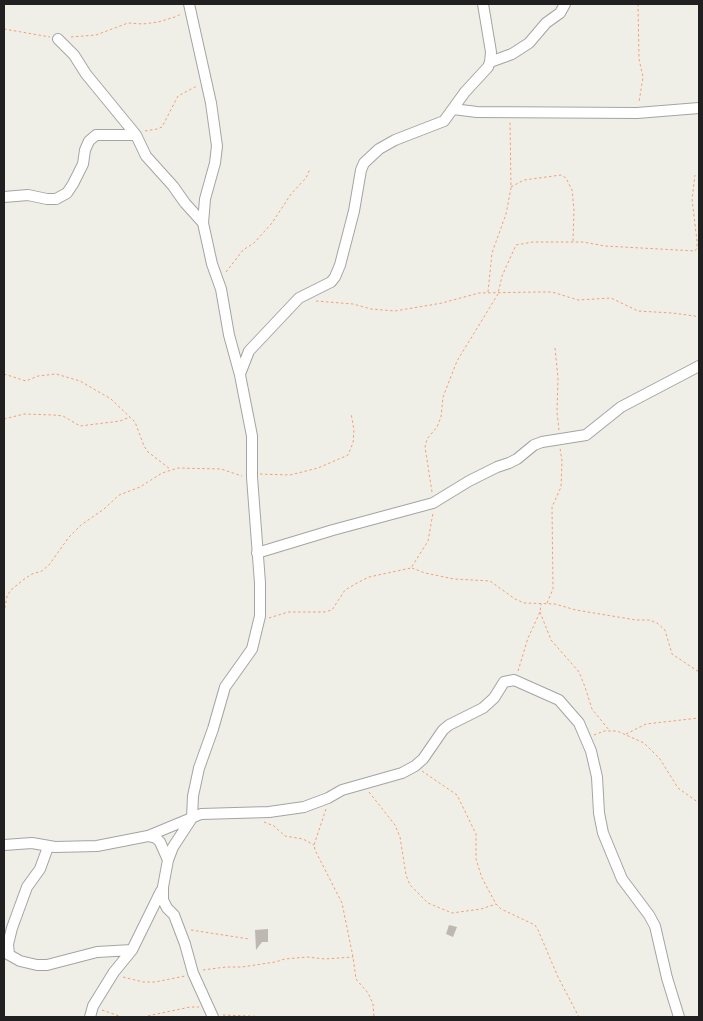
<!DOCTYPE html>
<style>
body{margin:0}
#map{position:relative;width:703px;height:1021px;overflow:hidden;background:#f0efe7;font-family:Quicksand,sans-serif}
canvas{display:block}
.frame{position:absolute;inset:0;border:5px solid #202020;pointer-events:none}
</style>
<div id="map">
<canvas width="703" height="1021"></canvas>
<div class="frame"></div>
</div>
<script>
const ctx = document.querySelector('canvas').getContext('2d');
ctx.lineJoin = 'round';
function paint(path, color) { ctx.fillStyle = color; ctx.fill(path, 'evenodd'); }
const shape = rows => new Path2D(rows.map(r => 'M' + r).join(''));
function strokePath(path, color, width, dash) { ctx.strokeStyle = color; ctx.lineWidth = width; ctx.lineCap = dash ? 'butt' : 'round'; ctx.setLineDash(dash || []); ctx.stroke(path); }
const building = shape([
 [449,925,457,927,453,937,446,934],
 [268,929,268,942,262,942,256,950,255,930]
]);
const path = shape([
 [638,4,639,59,643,77,639,102],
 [4,29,50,37],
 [71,37,96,35,128,23,143,24,158,22,175,17,181,14],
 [145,131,157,129,162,127,178,96,197,86],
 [511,187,524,180,561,175,566,178,572,190,574,210,573,242],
 [226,272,243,250,254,243,272,223,291,194,306,178,310,169],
 [488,292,492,253,506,214,511,188,510,121],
 [316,301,353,304,371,309,395,311,442,303,479,293,538,292,552,292,578,300,611,298,638,311,672,313,695,316,699,319],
 [555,348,558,378,557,412,559,430],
 [4,374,26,381,38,376,56,374,80,381,111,399,135,422,144,446,148,452,170,469],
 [4,419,24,414,54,415,63,416,80,426,120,421,130,417],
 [260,474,290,475,318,468,348,455,353,443,354,430,351,413],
 [432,492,425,447,427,439,437,427,441,417,443,397,457,361,498,294,502,276,516,245,533,242,583,242,605,246,695,251,697,248,697,241,692,199,695,175],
 [412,568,425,573,454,579,490,581,515,599,524,603,555,604,576,610,636,620,649,620,657,623,665,630,672,654,699,672],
 [547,603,553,589,552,507,561,487,562,461,560,448],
 [540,612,551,640,579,672,585,687,592,709,609,730],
 [4,613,7,596,11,590,23,580,32,574,42,571,49,565,69,537,81,525,104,509,119,495,140,487,162,473,178,468,221,469,242,476],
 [269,618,288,612,324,612,332,610,345,590,357,583,369,577,411,568,428,541,433,513],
 [518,671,528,638,540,612,541,604],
 [626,734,646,724,699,718],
 [594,735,604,731,617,731,644,743,660,759,678,788,699,803],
 [422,771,457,795,476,834,476,859,482,878,496,904,501,909,535,925,538,930,558,977,579,1017],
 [369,792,395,825,400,837,406,875,410,885,428,903,452,913,481,909,496,904],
 [326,809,314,845,315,850,342,903,353,957,356,979,368,993,373,1004,374,1017],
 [264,822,274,826,285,836,303,839,314,845],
 [191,930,249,939],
 [203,970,226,967,242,967,275,962,285,959,307,957,325,959,353,957],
 [123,977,143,982,155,982,185,976],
 [102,1010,122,1017],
 [223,1015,273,1017],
 [143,1017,190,1007,199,1007]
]);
const minor = shape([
 [189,4,211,103,217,146,215,163,205,199,203,223,212,264,221,289,229,335,240,375,252,436,252,477,260,583,260,616,252,649,225,687,213,729,199,768,193,796,192,818,173,847,168,860,163,887,163,900,167,908,174,915,185,944,193,973,213,1017],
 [58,39,74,55,86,74,136,135,146,156,173,186,185,203,203,223],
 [490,62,512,54,529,43,546,23,560,13,565,4],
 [453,109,477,112,637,113,699,108],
 [4,197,28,195,47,199,56,199,67,193,73,184,83,164,85,150,89,141,96,135,136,135],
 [240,374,249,351,299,298,331,282,335,277,340,265,354,211,361,170,364,163,379,149,395,140,444,121,465,92,488,67,490,62,491,52,483,4],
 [257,553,333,530,433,503,469,481,497,467,509,463,517,459,534,445,542,442,586,435,621,407,699,366],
 [148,836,156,838,160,842,168,860],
 [4,845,32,843,55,847,97,846,148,836,201,814,269,812,304,807,328,798,342,790,402,773,415,766,423,759,443,730,449,725,483,708,494,698,504,682,514,680,559,700,579,723,591,751,597,777,599,813,603,833,622,879,649,915,655,926,667,978,679,1017],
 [4,952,20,961,37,965,47,965,97,952,132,950],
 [9,955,8,944,12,928,27,887,40,869,48,847],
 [90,1017,93,1006,114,972,132,950,161,891]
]);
paint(building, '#bdb8b0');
strokePath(minor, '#a4a4a4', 12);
strokePath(path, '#f39d74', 1, [2.5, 2.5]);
strokePath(minor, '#fff', 10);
</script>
